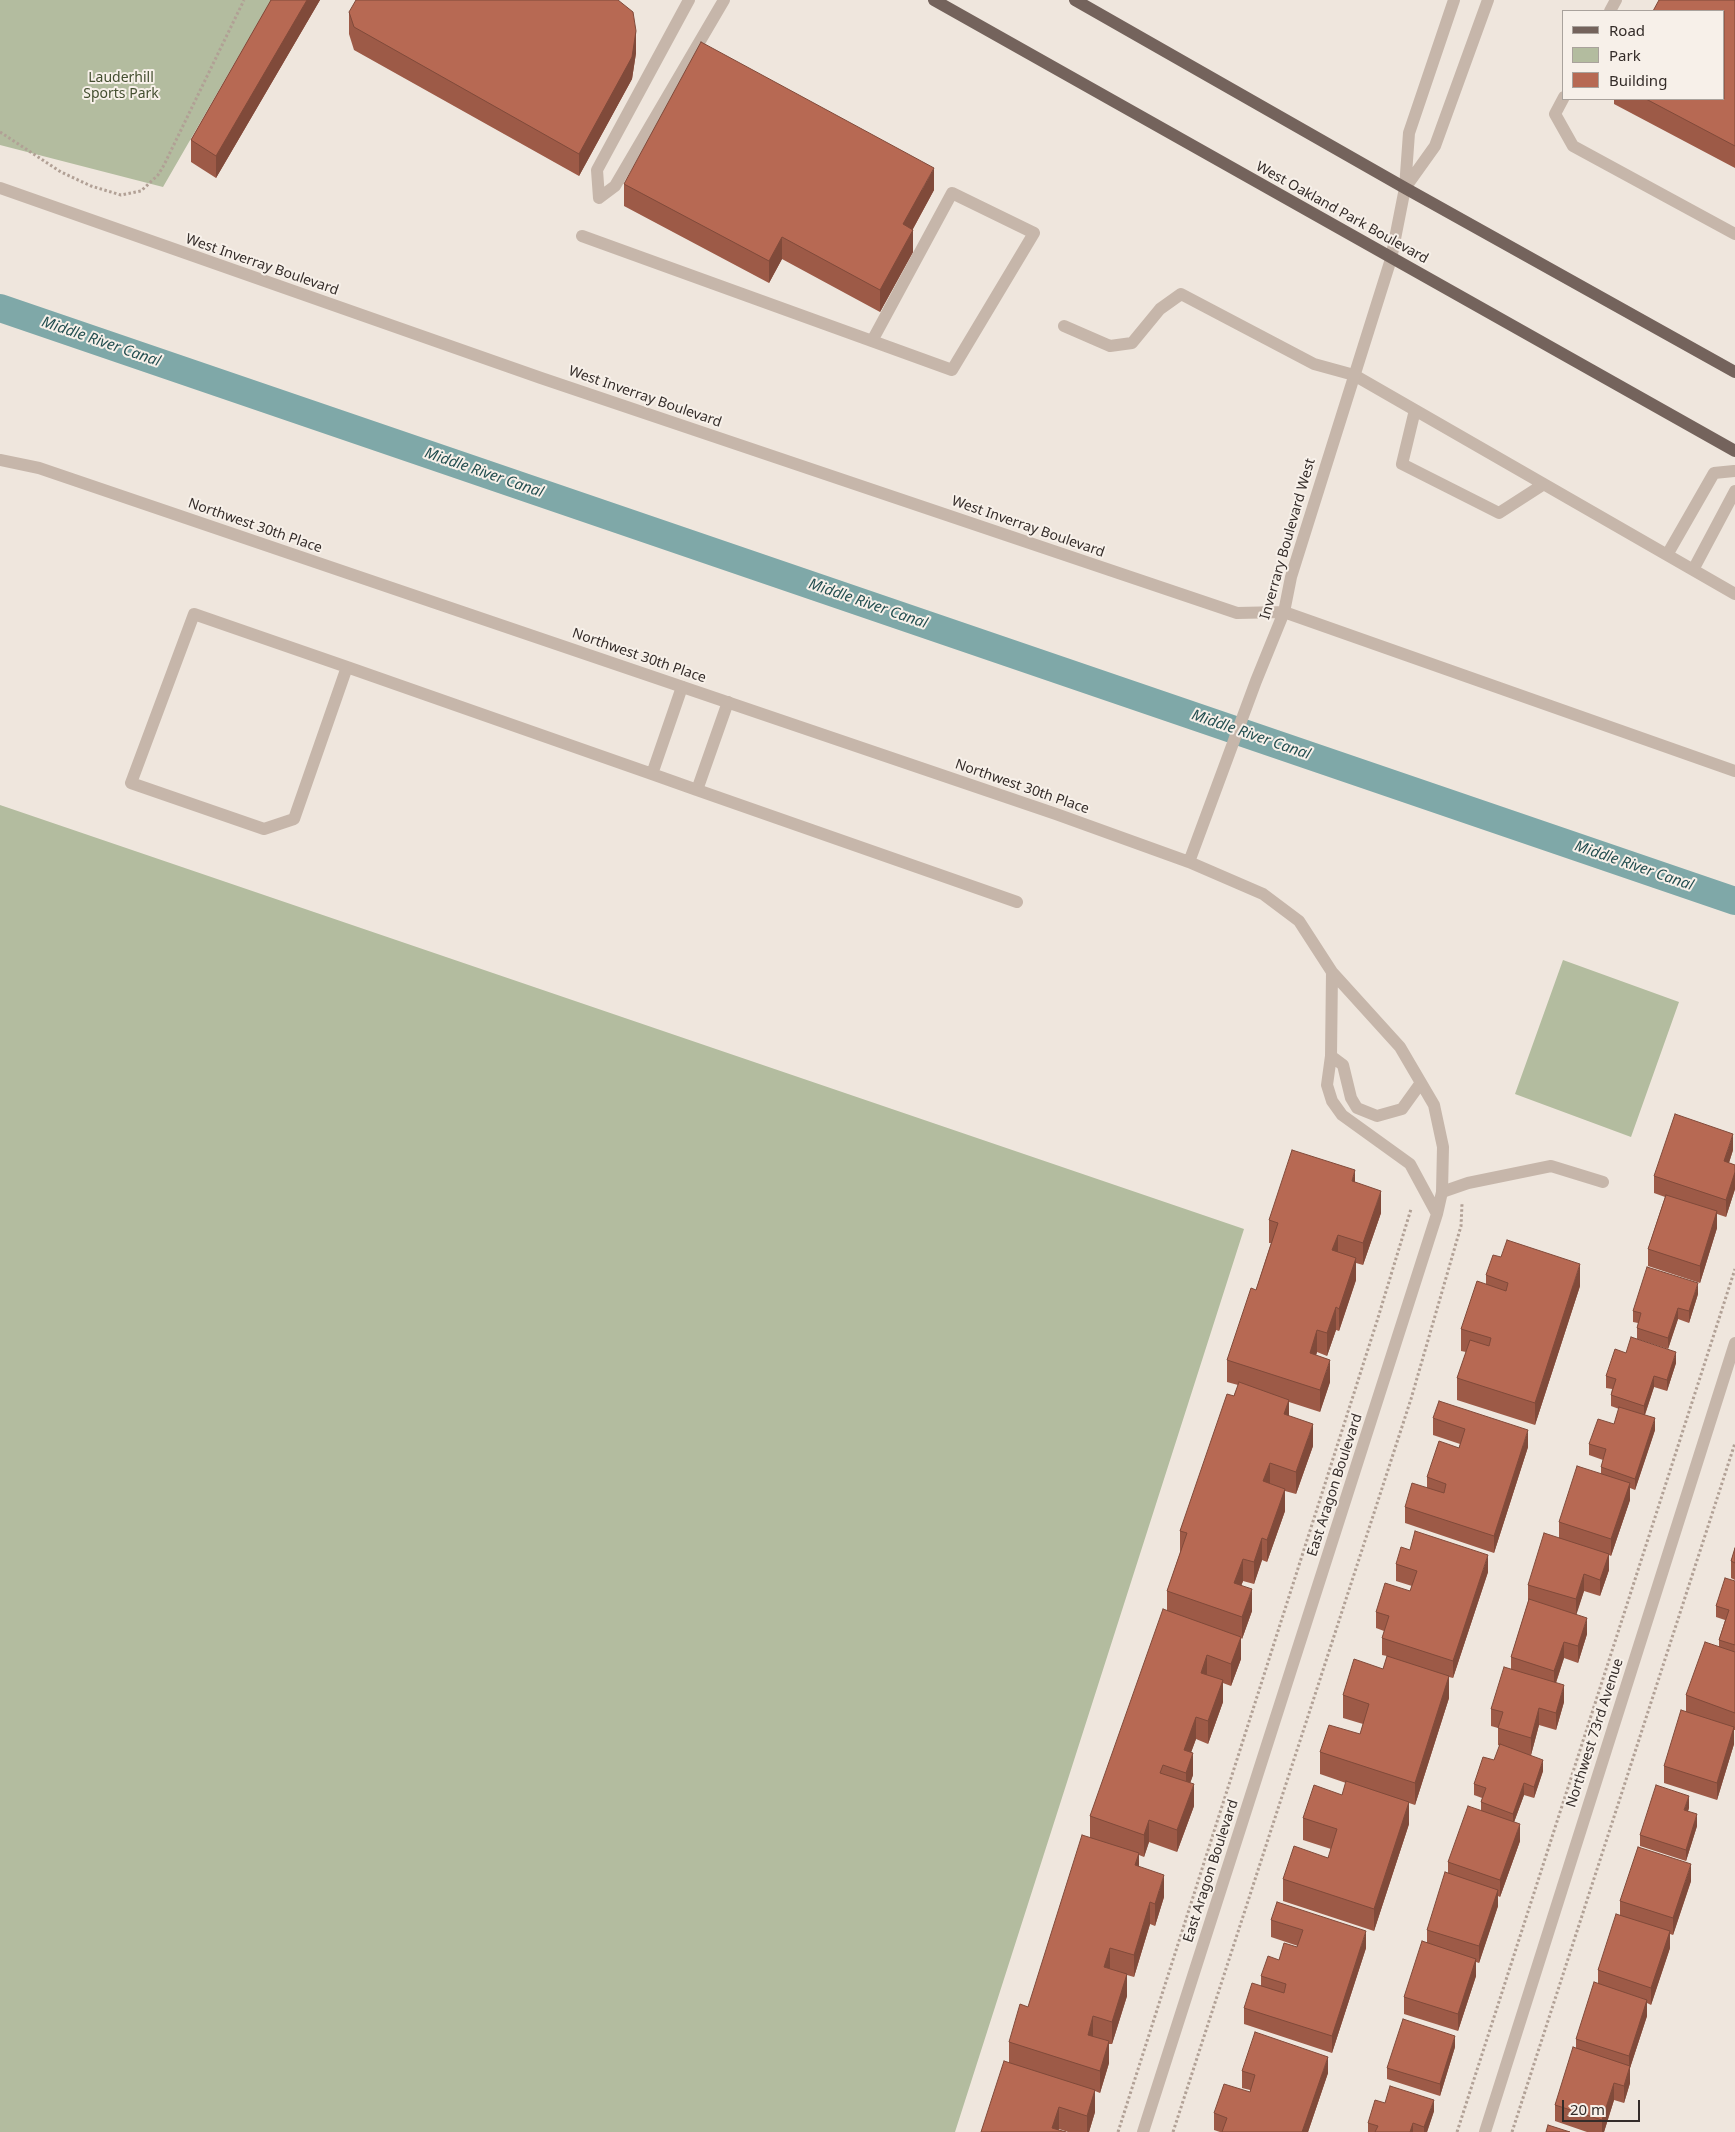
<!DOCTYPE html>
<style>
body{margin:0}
#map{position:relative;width:1735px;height:2132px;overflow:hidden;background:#efe6dd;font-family:"Noto Sans",sans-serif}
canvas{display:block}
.legend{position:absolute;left:1562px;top:10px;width:162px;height:90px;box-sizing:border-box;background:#f7f0e9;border:1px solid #a9a29c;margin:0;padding:6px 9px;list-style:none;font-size:15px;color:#342c29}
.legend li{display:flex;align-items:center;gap:10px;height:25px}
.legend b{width:25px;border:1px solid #a9a29c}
.scale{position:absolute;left:1562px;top:2100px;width:78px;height:22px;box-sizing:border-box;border:2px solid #342c29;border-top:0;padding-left:6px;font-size:15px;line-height:18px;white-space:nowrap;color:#342c29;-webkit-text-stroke:4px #f7f0e9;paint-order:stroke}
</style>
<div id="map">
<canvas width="1735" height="2132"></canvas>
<ul class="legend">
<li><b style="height:6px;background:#74635c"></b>Road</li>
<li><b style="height:14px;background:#b3bc9f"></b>Park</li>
<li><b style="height:14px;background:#b76953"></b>Building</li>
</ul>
<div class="scale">20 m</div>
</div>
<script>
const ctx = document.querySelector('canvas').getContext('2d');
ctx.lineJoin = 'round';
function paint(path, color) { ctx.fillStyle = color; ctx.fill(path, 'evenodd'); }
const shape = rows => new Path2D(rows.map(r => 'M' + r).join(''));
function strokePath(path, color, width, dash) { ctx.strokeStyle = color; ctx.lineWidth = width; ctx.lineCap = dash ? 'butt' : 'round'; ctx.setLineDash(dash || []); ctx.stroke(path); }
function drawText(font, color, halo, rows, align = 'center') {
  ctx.font = font + ' "Noto Sans",sans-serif'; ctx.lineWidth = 4; ctx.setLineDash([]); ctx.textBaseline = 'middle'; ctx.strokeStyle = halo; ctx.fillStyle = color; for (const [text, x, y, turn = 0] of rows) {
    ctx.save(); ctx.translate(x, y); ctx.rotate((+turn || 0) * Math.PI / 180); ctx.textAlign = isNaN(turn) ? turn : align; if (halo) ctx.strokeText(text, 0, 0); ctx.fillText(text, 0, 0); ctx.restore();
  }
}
const green = shape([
 [0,0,271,0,163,187,0,145],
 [0,805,1244,1229,955,2132,0,2132],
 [1563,960,1679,1002,1631,1137,1515,1094]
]);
const canal = shape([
 [0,308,1735,901]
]);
const path = shape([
 [0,132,61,172,91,186,121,195,141,191,158,175,164,165,244,0],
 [1118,2132,1377,1321,1411,1209],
 [1173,2132,1411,1399,1461,1226,1462,1204],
 [1457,2132,1735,1269],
 [1512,2132,1735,1443]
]);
const service = shape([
 [1610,11,1616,0],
 [1564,97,1555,114,1573,146,1735,234],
 [599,198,615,186,724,0],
 [599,198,597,170,689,0],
 [582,236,872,341,952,370,1034,233,952,193,872,341],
 [1064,326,1110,346,1132,343,1160,309,1181,294,1314,364,1354,375,1735,594],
 [1415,410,1402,464,1499,513,1544,484],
 [1667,555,1714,473,1734,471],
 [1693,570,1735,491],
 [1284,612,1735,771],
 [347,667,294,819,264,829,131,783,194,614,347,667,652,774],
 [682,687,652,774,697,790],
 [728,702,697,790,1017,902],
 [1442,1192,1468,1183,1551,1166,1603,1182]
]);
const minor = shape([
 [0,188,541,378,1237,613,1284,612],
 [0,460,39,468,1056,814,1189,862,1263,894,1299,921,1332,972,1400,1047,1434,1105,1443,1147,1442,1192,1437,1214,1143,2132],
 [1189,862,1256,681,1284,612,1291,577,1391,259],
 [1332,972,1331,1056,1327,1085,1332,1101,1342,1115,1410,1164,1437,1214],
 [1331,1056,1343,1065,1351,1098,1357,1108,1377,1116,1402,1109,1420,1084],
 [1485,2132,1735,1343]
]);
const tertiary = shape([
 [1405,188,1435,146,1488,0],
 [1391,259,1405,188,1409,133,1454,0]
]);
const primary = shape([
 [934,0,1735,451],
 [1075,0,1405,188,1735,372]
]);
const wall = shape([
 [271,0,320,0,216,178,191,162,191,140],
 [1735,0,1735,168,1614,104,1614,99,1724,99],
 [349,12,636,53,632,79,579,176,354,50,349,34],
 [624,184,934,190,913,229,913,252,880,312,782,259,769,283,624,206],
 [1733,1150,1729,1163,1735,1165,1735,1189,1726,1217,1717,1214,1717,1228,1700,1283,1648,1266,1648,1249,1665,1197,1654,1193,1654,1176],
 [1355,1182,1381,1213,1363,1265,1356,1263,1356,1280,1339,1331,1336,1330,1327,1356,1317,1352,1316,1355,1330,1382,1320,1412,1289,1402,1289,1416,1313,1446,1296,1494,1285,1491,1285,1511,1267,1562,1262,1560,1254,1584,1243,1581,1241,1586,1252,1611,1242,1639,1241,1638,1241,1659,1231,1686,1223,1683,1223,1702,1208,1744,1196,1739,1191,1752,1193,1775,1190,1783,1194,1806,1177,1852,1149,1842,1144,1857,1139,1855,1139,1867,1164,1897,1155,1926,1150,1924,1134,1977,1127,1975,1127,1996,1112,2044,1109,2044,1109,2063,1100,2093,1095,2091,1095,2112,1089,2132,1068,2132,1059,2129,981,2132,1009,2062,1009,2042,1028,2007,1090,1837,1090,1816,1167,1611,1167,1591,1180,1553,1180,1531,1238,1385,1227,1382,1227,1360,1256,1290,1271,1243,1269,1243,1269,1220],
 [1486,1275,1580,1286,1535,1425,1457,1400,1457,1378,1466,1352,1461,1351,1461,1329,1486,1284],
 [1698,1294,1689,1323,1678,1319,1668,1349,1637,1339,1637,1328,1638,1323,1633,1322,1633,1311],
 [1626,1353,1676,1363,1667,1391,1654,1387,1645,1415,1655,1430,1635,1490,1630,1488,1630,1500,1611,1556,1609,1555,1609,1570,1600,1596,1584,1591,1576,1614,1587,1634,1578,1663,1564,1658,1556,1683,1564,1702,1556,1730,1539,1725,1531,1755,1543,1771,1534,1798,1524,1795,1514,1822,1520,1841,1500,1897,1498,1896,1498,1906,1479,1963,1476,1962,1476,1976,1458,2031,1404,2014,1404,1997,1427,1943,1427,1930,1448,1873,1448,1862,1481,1810,1481,1802,1482,1798,1474,1795,1474,1784,1494,1760,1500,1746,1498,1745,1498,1728,1491,1726,1491,1709,1511,1669,1511,1657,1528,1602,1528,1585,1559,1538,1559,1522,1601,1474,1601,1467,1603,1460,1589,1455,1589,1444,1614,1424,1619,1409,1611,1406,1611,1395,1612,1389,1606,1388,1606,1376],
 [1433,1418,1528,1447,1494,1553,1405,1523,1405,1507,1427,1487,1427,1477,1459,1448,1460,1444,1433,1435],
 [1735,1548,1735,1580,1731,1578,1731,1561],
 [1410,1550,1488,1572,1453,1678,1449,1677,1449,1698,1415,1805,1409,1803,1409,1824,1374,1931,1283,1901,1283,1879,1328,1858,1331,1849,1303,1840,1303,1818,1342,1795,1346,1783,1320,1774,1320,1752,1360,1734,1363,1724,1343,1718,1343,1695,1383,1669,1387,1656,1382,1655,1382,1638,1384,1631,1376,1628,1376,1612,1410,1591,1412,1586,1396,1581,1396,1564],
 [1735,1581,1735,1730,1734,1730,1734,1744,1717,1800,1664,1783,1664,1766,1686,1712,1686,1695,1719,1647,1719,1640,1725,1620,1716,1617,1716,1606],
 [1689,1808,1688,1811,1697,1826,1686,1861,1640,1846,1640,1835],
 [1691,1881,1673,1935,1670,1934,1670,1948,1651,2005,1647,2003,1647,2016,1630,2068,1630,2083,1624,2103,1614,2100,1604,2132,1587,2132,1555,2121,1555,2105,1576,2048,1576,2039,1598,1984,1598,1970,1620,1915,1620,1901],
 [1271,1920,1366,1948,1332,2053,1244,2024,1244,2008,1261,1986,1261,1976,1279,1960,1297,1947,1298,1946,1271,1937],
 [1455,2047,1440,2096,1387,2079,1387,2068],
 [1242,2071,1328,2073,1308,2132,1220,2132,1214,2130,1214,2113,1250,2092,1250,2090,1242,2088],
 [1385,2103,1434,2111,1427,2132,1368,2132,1368,2123]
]);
const shadedWall = shape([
 [307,0,320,0,216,178,216,156],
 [636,31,636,53,632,79,579,176,579,154],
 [934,168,934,190,903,247,903,224],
 [913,230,913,252,880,312,880,290],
 [782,237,782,259,769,283,769,261],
 [1733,1134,1733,1150,1724,1178,1724,1161],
 [1355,1170,1355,1193,1352,1181],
 [1735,1172,1735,1189,1726,1217,1726,1200],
 [1381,1191,1381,1213,1363,1265,1363,1243],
 [1717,1211,1717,1228,1700,1283,1700,1266],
 [1338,1235,1338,1257,1332,1250],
 [1356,1258,1356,1280,1339,1331,1339,1309],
 [1580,1264,1580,1286,1535,1425,1535,1403],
 [1698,1283,1698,1294,1689,1323,1689,1311],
 [1336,1307,1336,1330,1327,1356,1327,1333],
 [1678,1308,1678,1319,1668,1349,1668,1338],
 [1317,1330,1317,1352,1310,1376,1310,1353],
 [1676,1352,1676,1363,1667,1391,1667,1380],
 [1330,1360,1330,1382,1320,1412,1320,1390],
 [1654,1376,1654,1387,1644,1417,1644,1406],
 [1289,1400,1289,1422,1284,1414],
 [1655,1418,1655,1430,1635,1490,1635,1479],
 [1313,1424,1313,1446,1296,1494,1296,1472],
 [1528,1430,1528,1447,1494,1553,1494,1536],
 [1270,1463,1270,1485,1263,1481],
 [1630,1483,1630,1500,1611,1556,1611,1539],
 [1285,1489,1285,1511,1267,1562,1267,1540],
 [1262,1538,1262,1560,1254,1584,1254,1562],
 [1609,1554,1609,1570,1600,1596,1600,1580],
 [1488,1555,1488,1572,1453,1678,1453,1661],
 [1243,1559,1243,1581,1234,1605,1234,1583],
 [1584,1574,1584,1591,1576,1616,1576,1599],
 [1252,1589,1252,1611,1242,1639,1242,1617],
 [1587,1618,1587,1634,1578,1663,1578,1646],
 [1241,1637,1241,1659,1231,1686,1231,1664],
 [1564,1642,1564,1658,1554,1688,1554,1671],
 [1207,1655,1207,1677,1201,1673],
 [1449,1676,1449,1698,1415,1805,1415,1783],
 [1223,1680,1223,1702,1208,1744,1208,1721],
 [1564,1685,1564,1702,1556,1730,1556,1713],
 [1539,1708,1539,1725,1531,1755,1531,1738],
 [1196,1717,1196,1739,1184,1772,1184,1750],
 [1734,1727,1734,1744,1717,1800,1717,1783],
 [1193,1753,1193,1775,1186,1795,1186,1773],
 [1543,1760,1543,1771,1534,1798,1534,1787],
 [1524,1783,1524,1795,1513,1825,1513,1814],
 [1194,1784,1194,1806,1177,1852,1177,1830],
 [1689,1796,1689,1808,1684,1822,1684,1810],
 [1409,1802,1409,1824,1374,1931,1374,1909],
 [1697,1814,1697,1826,1686,1861,1686,1850],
 [1149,1820,1149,1842,1144,1857,1144,1835],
 [1520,1824,1520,1841,1500,1897,1500,1880],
 [1139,1853,1139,1875,1135,1865],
 [1691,1864,1691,1881,1673,1935,1673,1918],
 [1164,1875,1164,1897,1155,1926,1155,1904],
 [1498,1890,1498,1906,1479,1963,1479,1946],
 [1150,1902,1150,1924,1134,1977,1134,1955],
 [1366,1931,1366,1948,1332,2053,1332,2036],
 [1670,1931,1670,1948,1651,2005,1651,1988],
 [1110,1948,1110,1970,1104,1967],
 [1476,1959,1476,1976,1458,2031,1458,2014],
 [1127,1974,1127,1996,1112,2044,1112,2022],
 [1647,2000,1647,2016,1630,2068,1630,2083,1624,2103,1624,2086,1629,2071,1629,2056],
 [1093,2016,1093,2039,1088,2035],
 [1455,2036,1455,2047,1440,2096,1440,2084],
 [1109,2041,1109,2063,1100,2093,1100,2071],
 [1328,2057,1328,2073,1308,2132,1302,2132],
 [1614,2083,1614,2100,1604,2132,1602,2132,1602,2120],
 [1095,2090,1095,2112,1089,2132,1087,2132,1087,2116],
 [1434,2100,1434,2111,1427,2132,1424,2132,1424,2127],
 [1059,2107,1059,2129,1058,2132,1052,2128],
 [1413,2123,1413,2132,1410,2132]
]);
const building = shape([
 [271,0,307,0,216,156,191,140,271,0],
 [356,0,618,0,633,12,636,31,632,57,579,154,354,27,349,12,356,0],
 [1659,0,1735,0,1735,146,1646,99,1724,99,1724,11,1653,11,1659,0],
 [701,42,934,168,903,224,913,230,880,290,782,237,769,261,624,184,701,42],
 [1675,1114,1733,1134,1724,1161,1735,1165,1735,1172,1726,1200,1654,1176,1675,1114],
 [1292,1150,1355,1170,1352,1181,1381,1191,1363,1243,1338,1235,1332,1250,1356,1258,1339,1309,1336,1307,1327,1333,1317,1330,1310,1353,1330,1360,1320,1390,1227,1360,1251,1288,1256,1290,1278,1223,1269,1220,1292,1150],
 [1666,1195,1717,1211,1700,1266,1648,1249,1666,1195],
 [1507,1240,1580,1264,1535,1403,1457,1378,1470,1340,1489,1346,1491,1338,1461,1329,1477,1281,1506,1291,1508,1283,1486,1275,1493,1255,1501,1257,1507,1240],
 [1647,1267,1698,1283,1689,1311,1678,1308,1668,1338,1637,1328,1641,1313,1633,1311,1647,1267],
 [1631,1337,1676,1352,1667,1380,1654,1376,1644,1406,1611,1395,1616,1379,1606,1376,1615,1349,1626,1353,1631,1337],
 [1239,1382,1289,1400,1284,1414,1313,1424,1296,1472,1270,1463,1263,1481,1285,1489,1267,1540,1262,1538,1254,1562,1243,1559,1234,1583,1252,1589,1242,1617,1167,1591,1187,1533,1180,1531,1227,1394,1234,1396,1239,1382],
 [1439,1401,1528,1430,1494,1536,1405,1507,1412,1483,1444,1493,1446,1484,1427,1477,1439,1441,1459,1448,1465,1429,1433,1418,1439,1401],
 [1619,1407,1655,1418,1635,1479,1601,1467,1606,1449,1589,1444,1598,1419,1614,1424,1619,1407],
 [1577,1466,1630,1483,1611,1539,1559,1522,1577,1466],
 [1415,1531,1488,1555,1453,1661,1382,1638,1389,1616,1376,1612,1385,1583,1410,1591,1417,1571,1396,1564,1401,1547,1410,1550,1415,1531],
 [1544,1533,1609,1554,1600,1580,1584,1574,1576,1599,1528,1585,1544,1533],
 [1735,1548,1735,1563,1731,1561,1735,1548],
 [1725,1578,1735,1581,1735,1645,1719,1640,1729,1610,1716,1606,1725,1578],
 [1529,1599,1587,1618,1578,1646,1564,1642,1554,1671,1511,1657,1529,1599],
 [1163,1609,1241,1637,1231,1664,1207,1655,1201,1673,1223,1680,1208,1721,1196,1717,1184,1750,1193,1753,1186,1773,1163,1765,1160,1773,1194,1784,1177,1830,1149,1820,1144,1835,1090,1816,1163,1609],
 [1705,1642,1735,1652,1735,1713,1686,1695,1705,1642],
 [1387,1656,1449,1676,1415,1783,1320,1752,1329,1725,1360,1734,1369,1704,1343,1695,1354,1659,1383,1669,1387,1656],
 [1504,1667,1564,1685,1556,1713,1539,1708,1531,1738,1498,1728,1503,1712,1491,1709,1504,1667],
 [1681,1710,1734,1727,1717,1783,1664,1766,1681,1710],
 [1500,1744,1543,1760,1534,1787,1524,1783,1513,1814,1481,1802,1486,1788,1474,1784,1483,1757,1494,1760,1500,1744],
 [1346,1781,1409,1802,1374,1909,1283,1879,1294,1846,1328,1858,1337,1829,1303,1818,1314,1785,1342,1795,1346,1781],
 [1656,1785,1689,1796,1684,1810,1697,1814,1686,1850,1640,1835,1656,1785],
 [1468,1806,1520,1824,1500,1880,1448,1862,1468,1806],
 [1082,1835,1139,1853,1135,1865,1164,1875,1155,1904,1150,1902,1134,1955,1110,1948,1104,1967,1127,1974,1112,2022,1093,2016,1088,2035,1109,2041,1100,2071,1009,2042,1020,2004,1028,2007,1082,1835],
 [1638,1847,1691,1864,1673,1918,1620,1901,1638,1847],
 [1445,1872,1498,1890,1479,1946,1427,1930,1445,1872],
 [1277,1902,1366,1931,1332,2036,1244,2008,1252,1983,1284,1993,1286,1984,1261,1976,1268,1956,1279,1960,1284,1943,1297,1947,1303,1930,1271,1920,1277,1902],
 [1616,1914,1670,1931,1651,1988,1598,1970,1616,1914],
 [1422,1941,1476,1959,1458,2014,1404,1997,1422,1941],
 [1594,1982,1647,2000,1629,2056,1576,2039,1594,1982],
 [1403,2019,1455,2036,1440,2084,1387,2068,1403,2019],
 [1255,2032,1328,2057,1302,2132,1222,2132,1227,2118,1214,2113,1224,2084,1250,2092,1255,2075,1242,2071,1255,2032],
 [1573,2047,1630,2066,1624,2086,1614,2083,1602,2120,1555,2105,1573,2047],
 [1004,2061,1095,2090,1087,2116,1059,2107,1052,2128,1066,2132,981,2132,1004,2061],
 [1390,2086,1434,2100,1424,2127,1413,2123,1410,2132,1375,2132,1378,2126,1368,2123,1375,2100,1385,2103,1390,2086],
 [1548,2125,1570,2132,1546,2132,1548,2125]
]);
const parkNames = [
 ["Lauderhill",121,78],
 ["Sports Park",121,94]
];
const streetNames = [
 ["West Oakland Park Boulevard",1342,213,29],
 ["West Inverray Boulevard",262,265,19],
 ["West Inverray Boulevard",645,397,19],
 ["Northwest 30th Place",255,526,19],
 ["West Inverray Boulevard",1028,527,19],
 ["Inverrary Boulevard West",1288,539,-74],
 ["Northwest 30th Place",639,656,19],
 ["Northwest 30th Place",1022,787,19],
 ["East Aragon Boulevard",1335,1485,-72],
 ["Northwest 73rd Avenue",1595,1733,-72],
 ["East Aragon Boulevard",1211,1871,-72]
];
const waterNames = [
 ["Middle River Canal",101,342,19],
 ["Middle River Canal",484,473,19],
 ["Middle River Canal",868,604,19],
 ["Middle River Canal",1251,735,19],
 ["Middle River Canal",1634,866,19]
];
paint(green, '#b3bc9f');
strokePath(canal, '#7fa8a8', 28);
strokePath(path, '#b1a095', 3, [2.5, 2.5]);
strokePath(service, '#c6b6aa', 12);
strokePath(minor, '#c6b6aa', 12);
strokePath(tertiary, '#c6b6aa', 12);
strokePath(primary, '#74635c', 12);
paint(wall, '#9d5a47');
paint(shadedWall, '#804a3a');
paint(building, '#b76953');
strokePath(building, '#804a3a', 1);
drawText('14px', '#444f30', '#f7f0e9', parkNames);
drawText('14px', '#342c29', '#f7f0e9', streetNames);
drawText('italic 15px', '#234e50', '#f7f0e9', waterNames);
</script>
